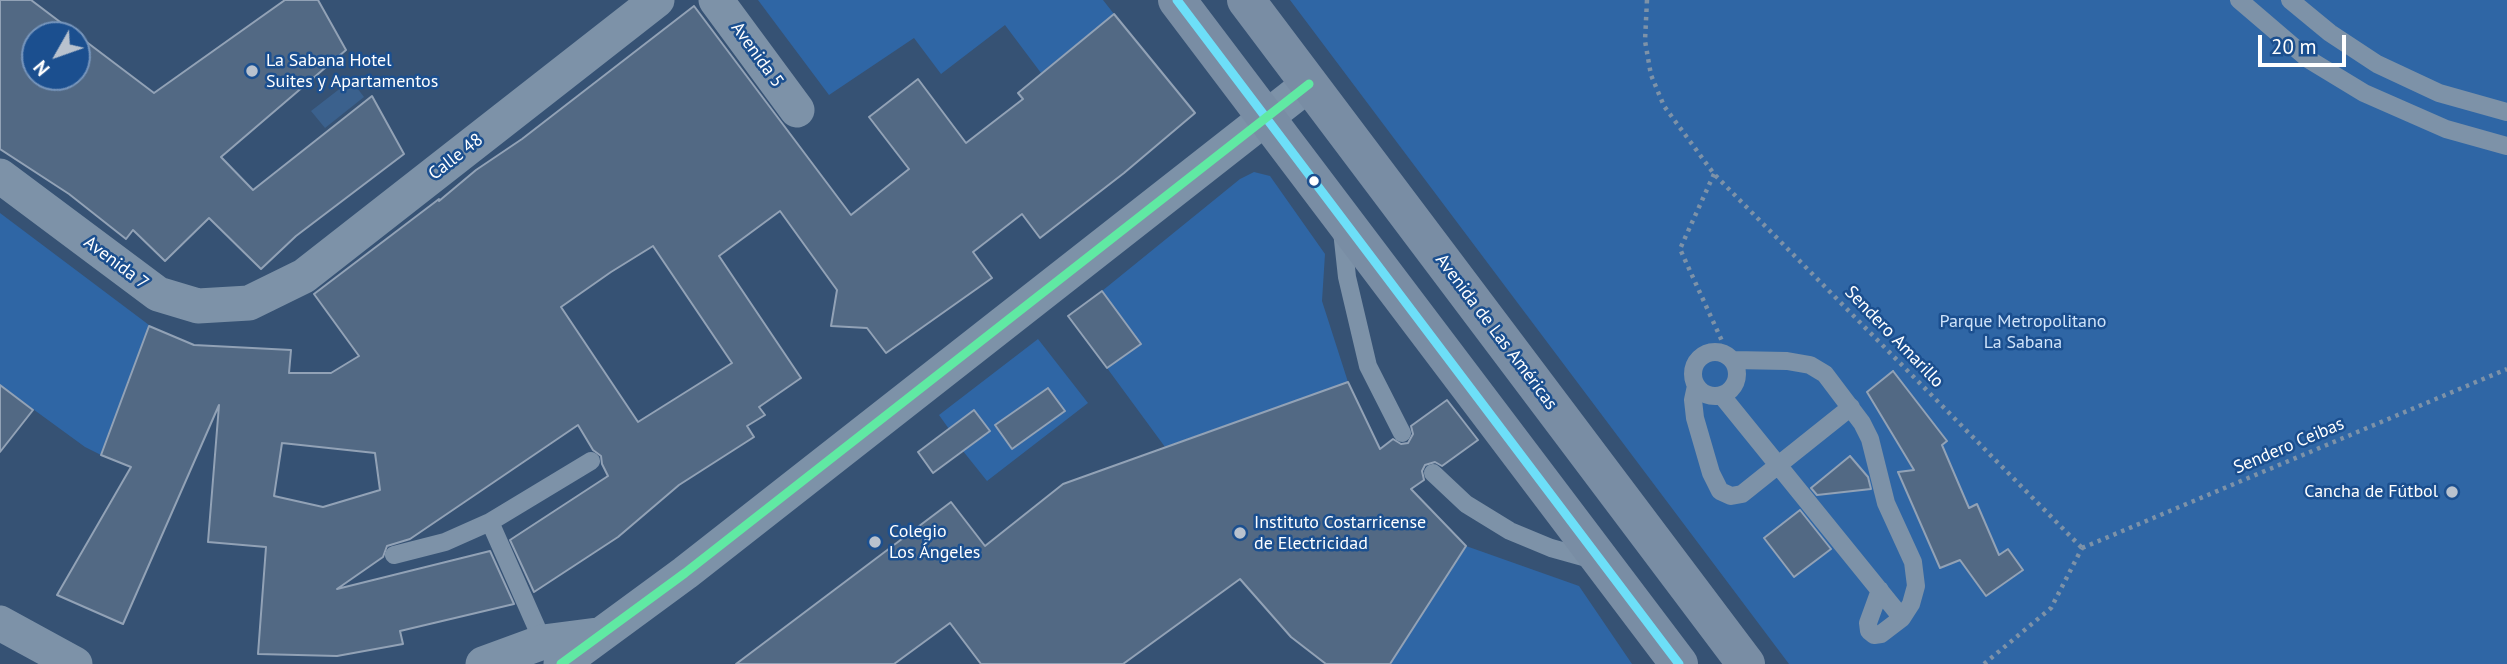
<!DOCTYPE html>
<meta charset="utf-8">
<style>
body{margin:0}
#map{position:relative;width:2507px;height:664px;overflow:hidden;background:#365274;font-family:"PT Sans",sans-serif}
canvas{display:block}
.north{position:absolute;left:21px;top:21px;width:70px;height:70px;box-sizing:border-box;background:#1b4f8f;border:2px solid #7695bc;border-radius:50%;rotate:230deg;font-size:19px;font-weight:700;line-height:28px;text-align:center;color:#fff}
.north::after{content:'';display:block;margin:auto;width:24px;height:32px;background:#b9c2ce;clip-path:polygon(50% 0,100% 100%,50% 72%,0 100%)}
.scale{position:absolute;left:2258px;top:35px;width:88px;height:32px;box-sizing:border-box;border:4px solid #fff;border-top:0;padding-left:9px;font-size:21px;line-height:24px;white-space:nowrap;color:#fff;-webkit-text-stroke:5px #1b4f8f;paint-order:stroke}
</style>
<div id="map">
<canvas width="2507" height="664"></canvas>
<div class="north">N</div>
<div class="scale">20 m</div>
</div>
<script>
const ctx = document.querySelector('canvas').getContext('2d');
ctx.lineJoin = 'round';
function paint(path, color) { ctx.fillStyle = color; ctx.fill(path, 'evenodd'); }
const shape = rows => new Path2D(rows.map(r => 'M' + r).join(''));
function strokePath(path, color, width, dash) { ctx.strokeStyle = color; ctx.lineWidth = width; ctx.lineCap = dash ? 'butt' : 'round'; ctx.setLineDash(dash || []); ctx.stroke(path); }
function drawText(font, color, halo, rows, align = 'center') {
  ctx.font = font + ' "PT Sans",sans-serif'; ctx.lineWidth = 5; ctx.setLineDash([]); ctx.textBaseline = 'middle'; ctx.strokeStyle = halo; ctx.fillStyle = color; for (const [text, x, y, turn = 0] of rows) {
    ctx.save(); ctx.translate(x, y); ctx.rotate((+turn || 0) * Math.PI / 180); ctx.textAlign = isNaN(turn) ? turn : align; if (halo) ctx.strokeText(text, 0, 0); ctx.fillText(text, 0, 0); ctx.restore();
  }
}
const green = shape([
 [758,0,1103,0,1114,14,1041,73,1005,25,941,74,914,38,829,95],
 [1290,0,2507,0,2507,664,1789,664],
 [1254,172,1270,176,1325,254,1322,301,1348,382,1165,447,1107,368,1140,343,1102,291,1240,179],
 [0,213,149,325,101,455,85,447,0,385],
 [1038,339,1088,403,987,481,963,451,989,430,974,410,949,429,939,415],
 [1466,546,1579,586,1632,664,1390,664]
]);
const water = shape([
 [351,80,364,97,325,128,311,111]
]);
const building = shape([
 [0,0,31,0,154,93,285,0,318,0,346,50,221,157,253,190,372,96,404,154,296,236,261,269,209,218,165,261,133,230,126,239,69,194,0,149,0,0],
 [35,35,77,35,77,77,35,77,35,35],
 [694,6,851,215,909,169,869,117,918,79,966,143,1023,99,1018,93,1114,14,1195,113,1124,173,1040,238,1022,214,973,252,992,278,886,353,867,328,831,326,837,290,780,211,719,256,801,378,759,407,765,415,747,426,754,437,679,485,618,537,534,592,510,540,608,476,602,464,601,456,593,450,578,425,410,539,387,546,383,557,337,589,490,551,514,604,400,631,403,644,337,656,258,654,266,547,208,542,219,405,123,624,57,595,131,467,101,455,149,326,194,345,291,350,289,373,331,373,359,356,314,294,439,199,439,201,476,170,522,139,694,6],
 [653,246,732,363,638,422,561,307,611,272,653,246],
 [282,443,375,453,380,490,323,507,274,496,282,443],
 [1102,291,1141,344,1107,368,1068,316,1102,291],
 [1893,371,1947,441,1942,445,1969,508,1977,504,1999,555,2008,549,2023,570,1986,596,1960,560,1940,568,1898,472,1914,470,1867,392,1893,371],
 [1348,382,1380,449,1393,439,1401,444,1408,443,1413,434,1411,426,1447,400,1478,440,1442,466,1435,462,1425,465,1422,471,1424,480,1411,489,1466,546,1390,664,1326,664,1291,637,1240,579,1123,664,981,664,950,623,894,664,736,664,951,502,985,546,1063,484,1348,382],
 [0,385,33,410,0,452,0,385],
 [1048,388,1065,411,1012,449,995,425,1048,388],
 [974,410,990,431,933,473,918,452,974,410],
 [1850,456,1868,477,1871,489,1817,495,1811,488,1850,456],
 [1800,510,1831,549,1794,577,1764,538,1800,510]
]);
const path = shape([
 [1647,0,1645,41,1651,75,1664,106,1714,174,2082,548],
 [1714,174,1680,249,1722,341],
 [2082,548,2507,369],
 [1984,664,2051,608,2082,548]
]);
const lane = shape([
 [2239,0,2308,59,2364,93,2446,129,2507,146],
 [2290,0,2330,33,2377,64,2439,93,2507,112],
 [1342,231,1347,277,1368,366,1402,433],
 '1693 374a22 22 0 1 1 44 0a22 22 0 1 1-44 0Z',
 [1733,360,1787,361,1810,365,1825,374,1862,423,1870,439,1886,503,1913,562,1916,586,1911,604,1902,618,1881,634,1874,635,1869,631,1868,623,1880,590],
 [1696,386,1693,400,1695,418,1711,473,1720,491,1731,496,1742,494,1851,407],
 [1722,396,1902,618],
 [1433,473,1466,504,1510,531,1551,548,1594,560],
 [490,522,543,642],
 [394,555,445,542,490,522,591,461]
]);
const street = shape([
 [716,0,797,110],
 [0,176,158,294,198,306,249,303,304,276,657,0],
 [0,623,75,664],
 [483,664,543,642,597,635],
 [561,664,685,573,1309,84]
]);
const secondary = shape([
 [1177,0,1679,664],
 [1246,0,1746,664]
]);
const bus1 = shape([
 [1177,0,1679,664]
]);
const bus2 = shape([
 [561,664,685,573,1309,84]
]);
const markers = [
 [252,71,7,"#b9c2ce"],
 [1314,181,6,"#fff"],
 [2452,492,7,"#b9c2ce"],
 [1240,533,7,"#b9c2ce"],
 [875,542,7,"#b9c2ce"]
];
const streetNames = [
 ["Avenida 5",757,55,54],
 ["Calle 48",456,157,-38],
 ["Avenida 7",116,263,37],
 ["Avenida de Las Américas",1496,332,53],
 ["Sendero Amarillo",1894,337,46],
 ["Sendero Ceibas",2289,446,-23]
];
const poiNames = [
 ["La Sabana Hotel",266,61],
 ["Suites y Apartamentos",266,82],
 ["Cancha de Fútbol",2438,492,"right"],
 ["Instituto Costarricense",1254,523],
 ["de Electricidad",1254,544],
 ["Colegio",889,532],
 ["Los Ángeles",889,553]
];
const parkNames = [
 ["Parque Metropolitano",2023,322],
 ["La Sabana",2023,343]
];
paint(green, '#2f66a5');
paint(water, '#3b618d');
paint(building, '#526984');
strokePath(building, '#92a2b6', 2);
strokePath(path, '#7d92a8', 4.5, [3.5, 5]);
strokePath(lane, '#7d92a8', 18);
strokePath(street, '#7d92a8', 35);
strokePath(secondary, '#798da4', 38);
strokePath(bus1, '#6ddff8', 9);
strokePath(bus2, '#60e9a3', 9);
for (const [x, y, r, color] of markers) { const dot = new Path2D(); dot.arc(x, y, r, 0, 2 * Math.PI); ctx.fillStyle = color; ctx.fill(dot); strokePath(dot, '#1b4f8f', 2.5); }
drawText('18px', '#fff', '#1b4f8f', streetNames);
drawText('18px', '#fff', '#1b4f8f', poiNames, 'left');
drawText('18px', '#cfe3fa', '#1b4f8f', parkNames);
</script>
